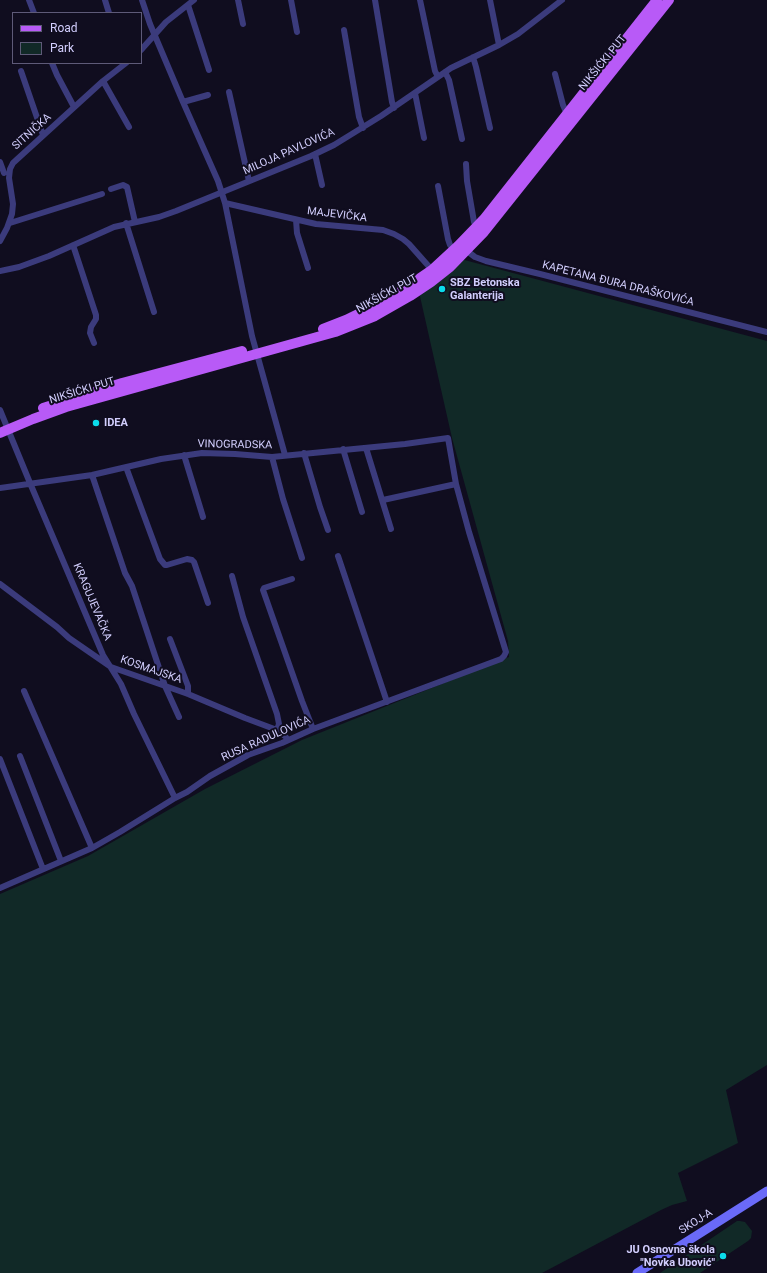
<!DOCTYPE html>
<meta charset="utf-8">
<style>
body{margin:0}
#map{position:relative;width:767px;height:1273px;overflow:hidden;background:#100d1f;font-family:Roboto,sans-serif}
canvas{display:block}
.legend{position:absolute;left:12px;top:12px;width:130px;height:52px;box-sizing:border-box;background:#100d1f;border:1px solid #5e5a78;margin:0;padding:5px 7px;list-style:none;font-size:12px;color:#d2cefd}
.legend li{display:flex;align-items:center;gap:8px;height:20px}
.legend b{width:20px;border:1px solid #5e5a78}
</style>
<div id="map">
<canvas width="767" height="1273"></canvas>
<ul class="legend">
<li><b style="height:5px;background:#b85af7"></b>Road</li>
<li><b style="height:11px;background:#112927"></b>Park</li>
</ul>
</div>
<script>
const ctx = document.querySelector('canvas').getContext('2d');
ctx.lineJoin = 'round';
function paint(path, color) { ctx.fillStyle = color; ctx.fill(path, 'evenodd'); }
const shape = rows => new Path2D(rows.map(r => 'M' + r).join(''));
function strokePath(path, color, width, dash) { ctx.strokeStyle = color; ctx.lineWidth = width; ctx.lineCap = dash ? 'butt' : 'round'; ctx.setLineDash(dash || []); ctx.stroke(path); }
function drawText(font, color, halo, rows, align = 'center') {
  ctx.font = font + ' Roboto,sans-serif'; ctx.lineWidth = 4; ctx.setLineDash([]); ctx.textBaseline = 'middle'; ctx.strokeStyle = halo; ctx.fillStyle = color; for (const [text, x, y, turn = 0] of rows) {
    ctx.save(); ctx.translate(x, y); ctx.rotate((+turn || 0) * Math.PI / 180); ctx.textAlign = isNaN(turn) ? turn : align; if (halo) ctx.strokeText(text, 0, 0); ctx.fillText(text, 0, 0); ctx.restore();
  }
}
const green = shape([
 [457,258,767,341,767,1065,726,1090,738,1143,678,1173,687,1201,672,1205,661,1210,542,1273,0,1273,0,894,88,856,205,789,302,740,509,657,508,641,452,438,419,292],
 [737,1221,740,1221,745,1222,752,1231,751,1238,748,1241,700,1273,660,1273]
]);
const minor = shape([
 [29,0,34,13],
 [105,0,109,13],
 [142,0,150,24,183,102],
 [238,0,243,24],
 [291,0,297,32],
 [375,0,392,102,394,108],
 [420,0,435,71,438,77],
 [490,0,499,45],
 [188,5,209,70],
 [344,30,359,117,363,128],
 [141,50,166,22,194,0],
 [473,57,476,67,490,128],
 [52,63,57,75,74,107],
 [21,71,43,135],
 [445,72,449,80,462,139],
 [555,74,563,105,567,114],
 [103,81,129,127],
 [229,92,249,181],
 [415,93,424,138],
 [208,95,183,102,218,181,225,203,252,336,285,455],
 [315,154,322,185],
 [0,162,4,173],
 [466,164,467,181,473,216,474,222,477,226],
 [438,186,448,239,450,245,454,250],
 [111,189,123,185,127,187,135,222],
 [225,203,316,224,383,230,394,234,403,239,409,244,432,270],
 [296,220,297,233,308,268],
 [10,223,102,194],
 [126,223,154,312],
 [0,241,7,228,12,214,13,204,9,178,10,169,13,163,103,81,126,63],
 [73,245,96,315,96,319,91,327,90,333,94,343],
 [467,251,475,257,486,261,540,274,767,332],
 [0,271,19,267,49,256,114,227,159,217,176,211,311,156,334,145,381,116,451,68,499,45,518,34,562,0],
 [0,410,30,483,103,655,121,684,134,714,175,798],
 [366,448,391,529],
 [343,449,362,512],
 [304,453,320,507,328,530],
 [184,455,203,517],
 [272,457,283,499,302,558],
 [126,467,160,559,165,565,167,565,187,559,192,560,194,562,208,603],
 [92,475,125,573,132,586,165,686,179,717],
 [0,488,92,475,161,459,202,453,235,454,272,457,405,444,448,438,456,484,469,532,506,652,504,656,501,659,313,729,282,743,248,755,210,776,187,792,175,798,120,832,92,848,0,888],
 [383,500,456,484],
 [338,556,387,702],
 [232,576,243,617,277,714,279,724,277,730],
 [292,579,264,588,263,590,302,701,313,729],
 [0,584,57,627,69,638,111,667,188,694,245,718,277,730,285,736,288,740],
 [170,639,188,686,188,694],
 [24,691,92,848],
 [20,756,61,861],
 [0,759,43,869]
]);
const secondary = shape([
 [637,1273,767,1191]
]);
const primary = shape([
 [323,329,346,320,391,298,432,270,458,246,484,219,657,0],
 [43,408,122,383,242,351],
 [0,433,33,419,66,407,335,332,375,316,410,296,431,282,450,267,484,232,669,0]
]);
const markers = [
 [442,289,4,"#0bdceb"],
 [96,423,4,"#0bdceb"],
 [723,1256,4,"#0bdceb"]
];
const streetNames = [
 ["NIKŠIĆKI PUT",603,63,-51],
 ["SITNIČKA",32,132,-42],
 ["MILOJA PAVLOVIĆA",289,152,-24],
 ["MAJEVIČKA",337,215,7],
 ["KAPETANA ĐURA DRAŠKOVIĆA",618,284,14],
 ["NIKŠIĆKI PUT",387,294,-29],
 ["NIKŠIĆKI PUT",82,391,-17],
 ["VINOGRADSKA",235,445,1],
 ["KRAGUJEVAČKA",92,602,67],
 ["KOSMAJSKA",151,670,19],
 ["RUSA RADULOVIĆA",266,739,-24],
 ["SKOJ-A",696,1222,-32]
];
const poiNames = [
 ["SBZ Betonska",450,283],
 ["Galanterija",450,296],
 ["IDEA",104,423],
 ["JU Osnovna škola",715,1250,"right"],
 ["\"Novka Ubović\"",715,1263,"right"]
];
paint(green, '#112927');
strokePath(minor, '#3b3b7c', 6);
strokePath(secondary, '#6a6af8', 9);
strokePath(primary, '#b85af7', 10);
for (const [x, y, r, color] of markers) { const dot = new Path2D(); dot.arc(x, y, r, 0, 2 * Math.PI); ctx.fillStyle = color; ctx.fill(dot); strokePath(dot, '#100d1f', 1.5); }
drawText('11px', '#d2cefd', '#100d1f', streetNames);
drawText('bold 11px', '#d2cefd', '#100d1f', poiNames, 'left');
</script>
